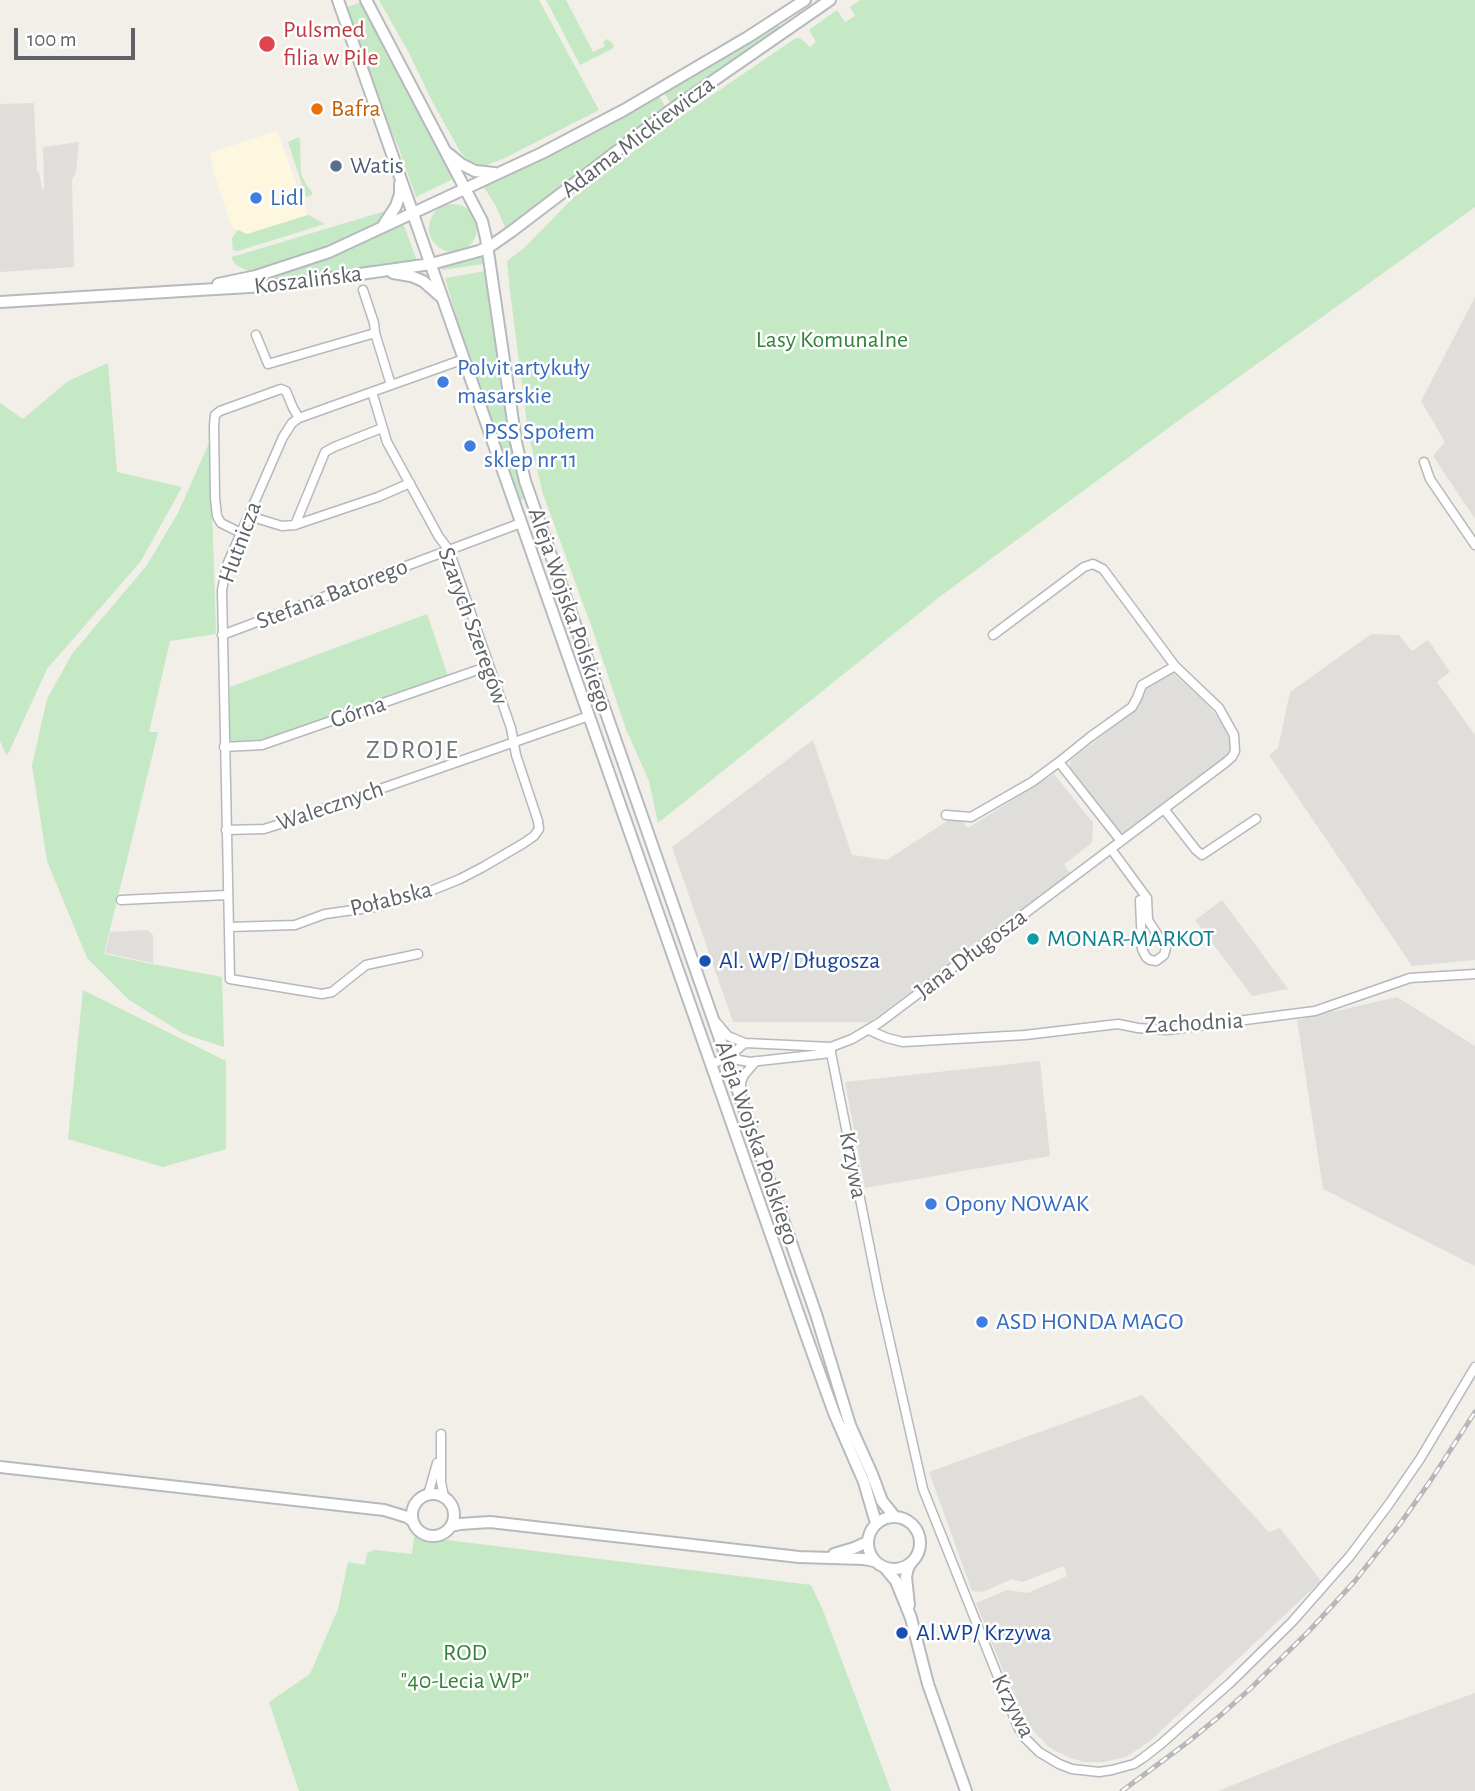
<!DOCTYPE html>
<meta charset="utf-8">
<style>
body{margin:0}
#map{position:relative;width:1475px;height:1791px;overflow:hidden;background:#f1efe8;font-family:"Alegreya Sans",sans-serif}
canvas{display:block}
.scale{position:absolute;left:14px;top:28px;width:121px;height:32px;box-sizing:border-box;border:4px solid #5f6368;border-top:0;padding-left:9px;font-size:21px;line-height:24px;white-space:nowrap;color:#5f6368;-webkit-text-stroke:5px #fff;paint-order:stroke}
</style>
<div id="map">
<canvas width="1475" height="1791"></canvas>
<div class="scale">100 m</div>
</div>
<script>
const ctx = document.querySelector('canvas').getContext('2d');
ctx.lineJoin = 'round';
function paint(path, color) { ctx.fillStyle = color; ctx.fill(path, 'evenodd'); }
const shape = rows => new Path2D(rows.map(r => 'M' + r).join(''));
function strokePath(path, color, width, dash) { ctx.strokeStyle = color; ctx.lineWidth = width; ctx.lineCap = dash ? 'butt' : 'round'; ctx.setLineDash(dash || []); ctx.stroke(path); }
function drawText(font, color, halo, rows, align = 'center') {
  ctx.font = font + ' "Alegreya Sans",sans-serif'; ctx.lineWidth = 5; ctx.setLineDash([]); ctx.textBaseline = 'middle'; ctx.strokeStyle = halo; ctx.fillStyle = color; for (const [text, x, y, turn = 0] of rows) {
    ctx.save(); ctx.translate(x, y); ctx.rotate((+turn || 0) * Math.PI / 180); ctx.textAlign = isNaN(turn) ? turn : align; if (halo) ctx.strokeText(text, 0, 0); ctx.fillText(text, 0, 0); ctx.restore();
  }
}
const commercial = shape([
 [277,131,308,215,247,235,232,227,214,173,210,153]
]);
const industrial = shape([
 [34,103,37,171,39,172,42,189,44,189,43,147,79,142,76,172,72,180,74,267,0,272,0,104],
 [1475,297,1475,519,1433,456,1445,442,1421,401],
 [1371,634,1399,635,1412,651,1428,640,1450,672,1437,682,1475,735,1475,960,1412,966,1269,755,1278,748,1290,692],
 [1170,670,1209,706,1223,725,1231,742,1230,755,1127,833,1124,833,1120,832,1070,767,1070,763,1072,759,1139,707,1143,690],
 [813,740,852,855,887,860,947,821,962,821,968,828,1054,774,1093,823,1092,843,1064,864,1070,873,870,1022,733,1022,672,847],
 [1222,900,1288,989,1252,996,1195,920],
 [147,930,153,935,153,963,105,953,110,932],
 [1397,997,1475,1046,1475,1266,1323,1189,1297,1020],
 [1040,1061,1050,1156,865,1188,845,1082],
 [1142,1395,1269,1532,1280,1528,1321,1581,1150,1741,1126,1757,1104,1762,1084,1762,1068,1757,1050,1748,1033,1731,1018,1708,976,1603,1007,1590,1028,1593,1067,1576,1064,1566,1022,1582,1012,1579,983,1592,972,1591,929,1472],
 [1475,1693,1475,1791,1218,1791,1347,1739]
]);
const green = shape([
 [379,0,539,0,599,110,503,159,484,166,476,166,471,163,461,153,432,101,409,53],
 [546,0,566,0,593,52,605,46,603,42,607,39,612,43,614,46,612,49,580,65],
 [860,0,1475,0,1475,207,1186,415,942,595,658,823,649,781,626,729,592,628,543,494,528,432,510,291,507,261,524,248,573,198,671,123,796,38,800,38,810,47,816,42,809,30,837,10,845,22,855,16,850,7],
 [361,2,455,178,416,197,398,146,372,86,345,8],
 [776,24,780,26,779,29,671,104,663,91],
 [658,94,666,108,506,230,496,206,483,186],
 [299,137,300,142,301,174,307,186,312,192,312,195,306,197,288,142],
 '429 228a24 24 0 1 1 48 0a24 24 0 1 1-48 0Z',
 [392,209,379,224,332,246,278,264,248,271,236,265,232,259,232,257],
 [308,215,325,224,238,251,233,250,232,238,238,230,247,234],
 [403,223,417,261,289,281,232,284],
 [482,256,484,264,442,270,443,267],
 [486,271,526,498,518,501,468,357,445,278],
 [108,363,117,472,182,487,141,561,47,669,7,756,0,741,0,403,23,419,68,381],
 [210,441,216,634,170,641,149,732,158,732,104,954,152,964,222,977,224,1047,184,1034,129,1000,87,958,47,861,32,765,47,699,72,654,147,565,178,513],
 [427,614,448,676,258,742,233,743,230,739,230,687],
 [83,990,226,1061,226,1149,163,1167,68,1139],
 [414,1536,811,1585,822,1608,891,1791,299,1791,269,1702,310,1674,338,1609,348,1562,365,1565,367,1553,374,1550,412,1554]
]);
const street = shape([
 [363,290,374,323,375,333],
 [256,335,268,364,375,333,391,385],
 [1424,462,1430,479,1475,545],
 [249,516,282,526,295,525,378,497,410,483],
 [295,525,325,452,334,447,382,428],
 [241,533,221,523,217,516,215,498,214,425,215,415,220,411,281,389,286,391,293,408,299,418],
 [222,635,521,523],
 [224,747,262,745,489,666],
 [1059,762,1090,737,1132,707,1137,698,1142,685,1175,666],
 [1164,809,1196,850,1202,855,1256,819],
 [946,815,971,817,1032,782,1059,762,1121,841],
 [226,830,264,829,277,825,589,716],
 [1111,849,1147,898,1148,920,1166,948,1164,955,1156,961,1150,960,1146,957,1142,949,1140,900,1147,898],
 [121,900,227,895],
 [229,927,295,925,325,914,375,907,418,896,460,879,483,867,524,843,534,836,539,829,538,821,516,755,511,728,449,550,439,537,387,442,372,392],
 [418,954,366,965,332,992,322,994,230,979,222,590,227,565,283,437,292,423,299,418,464,359],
 [717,1023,728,1036,745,1043,831,1047],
 [869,1030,887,1038,903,1042,1025,1035,1118,1024,1138,1028,1167,1030,1315,1011,1410,978,1475,974],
 [831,1053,879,1294,923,1489,1018,1727,1025,1738,1039,1752,1059,1764,1072,1769,1099,1772,1112,1770,1134,1764,1143,1758,1161,1744,1230,1683,1292,1622,1350,1556,1389,1504,1420,1459,1475,1367],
 [831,1053,831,1047,852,1039,879,1023,1225,763,1232,757,1235,751,1234,735,1219,708,1175,666,1103,569,1093,564,1084,567,993,635],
 [727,1058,750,1062,831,1053],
 [711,1064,727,1058,745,1043],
 [741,1093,741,1082,744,1075,756,1061],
 [441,1434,441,1482,444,1497],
 [428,1495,437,1463]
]);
const secondary = shape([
 [338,0,806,1335,834,1413,864,1482,876,1523],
 [366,0,482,221,486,238,516,442,525,481,816,1314,850,1425,872,1474,882,1501,895,1517],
 [449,154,461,164,475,171,494,173],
 [383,226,396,206,400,194,400,184],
 [393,273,411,276,423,281,440,296],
 [218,284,256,276,329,252,542,153,624,110,748,37,805,0],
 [0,302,282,285,431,264,479,251,492,245,512,231,671,110,830,0],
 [0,1467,384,1510,407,1517,413,1521],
 '412 1515a21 21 0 1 1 42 0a21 21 0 1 1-42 0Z',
 '868 1543a26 26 0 1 1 52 0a26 26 0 1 1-52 0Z',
 [451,1526,460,1524,490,1522,799,1557,864,1559,874,1561],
 [834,1554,854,1548,867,1542],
 [886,1569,896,1581,911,1618,928,1684,966,1791],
 [909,1605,906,1577,908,1568,911,1563]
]);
const rail = shape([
 [1122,1791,1188,1742,1222,1714,1251,1688,1309,1631,1354,1582,1400,1524,1431,1480,1475,1412]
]);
const markers = [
 [267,44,9,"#e0444e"],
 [317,109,7,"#e8710a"],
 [336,166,7,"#5c6f8a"],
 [256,198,7,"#3f7fe0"],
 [443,382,7,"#3f7fe0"],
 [470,446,7,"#3f7fe0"],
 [1033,939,7,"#0f9aa8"],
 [705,961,7,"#1a4fb4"],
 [931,1204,7,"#3f7fe0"],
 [982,1322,7,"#3f7fe0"],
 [902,1633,7,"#1a4fb4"]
];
const healthNames = [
 ["Pulsmed",283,30],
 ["filia w Pile",283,58]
];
const foodNames = [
 ["Bafra",331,109]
];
const streetNames = [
 ["Adama Mickiewicza",638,137,-37],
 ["Koszalińska",308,280,-7],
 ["Hutnicza",240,542,-70],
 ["Stefana Batorego",332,594,-21],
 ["Aleja Wojska Polskiego",570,610,71],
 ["Szarych Szeregów",473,626,70],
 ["Górna",358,712,-19],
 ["Walecznych",330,806,-19],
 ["Połabska",391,899,-14],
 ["Jana Długosza",971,954,-37],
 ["Zachodnia",1194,1023,-3],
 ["Aleja Wojska Polskiego",757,1143,71],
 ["Krzywa",853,1165,79],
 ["Krzywa",1013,1706,63]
];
const serviceNames = [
 ["Watis",350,166]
];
const shopNames = [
 ["Lidl",270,198],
 ["Polvit artykuły",457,368],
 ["masarskie",457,396],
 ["PSS Społem",484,432],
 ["sklep nr 11",484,460],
 ["Opony NOWAK",945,1204],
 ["ASD HONDA MAGO",996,1322]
];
const parkNames = [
 ["Lasy Komunalne",832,340],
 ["ROD",465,1653],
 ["\"40-Lecia WP\"",465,1681]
];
const cultureNames = [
 ["MONAR-MARKOT",1047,939]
];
const transitNames = [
 ["Al. WP/ Długosza",719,961],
 ["Al.WP/ Krzywa",916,1633]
];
const neighbourhoodNames = [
 ["ZDROJE",413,750]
];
paint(commercial, '#fef7e0');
paint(industrial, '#e0deda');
paint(green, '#c5e8c5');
strokePath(street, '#b5b8bc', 11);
strokePath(secondary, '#b6babf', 14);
strokePath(street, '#fff', 8);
strokePath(secondary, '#fff', 10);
strokePath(rail, '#b6b7b8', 5);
strokePath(rail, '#fff', 2.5, [8]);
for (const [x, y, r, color] of markers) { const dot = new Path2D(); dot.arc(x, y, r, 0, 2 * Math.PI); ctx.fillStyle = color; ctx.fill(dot); strokePath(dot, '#fff', 2.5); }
drawText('24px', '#be3a42', '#fff', healthNames, 'left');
drawText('24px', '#c56008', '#fff', foodNames, 'left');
drawText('24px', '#5f6368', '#fff', streetNames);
drawText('24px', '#4e5e75', '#fff', serviceNames, 'left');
drawText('24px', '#366cbe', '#fff', shopNames, 'left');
drawText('24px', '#348238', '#fff', parkNames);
drawText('24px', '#0d838f', '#fff', cultureNames, 'left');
drawText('24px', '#164399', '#fff', transitNames, 'left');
ctx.letterSpacing = '2px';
drawText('26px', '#70757a', '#fff', neighbourhoodNames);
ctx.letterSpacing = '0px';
</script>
